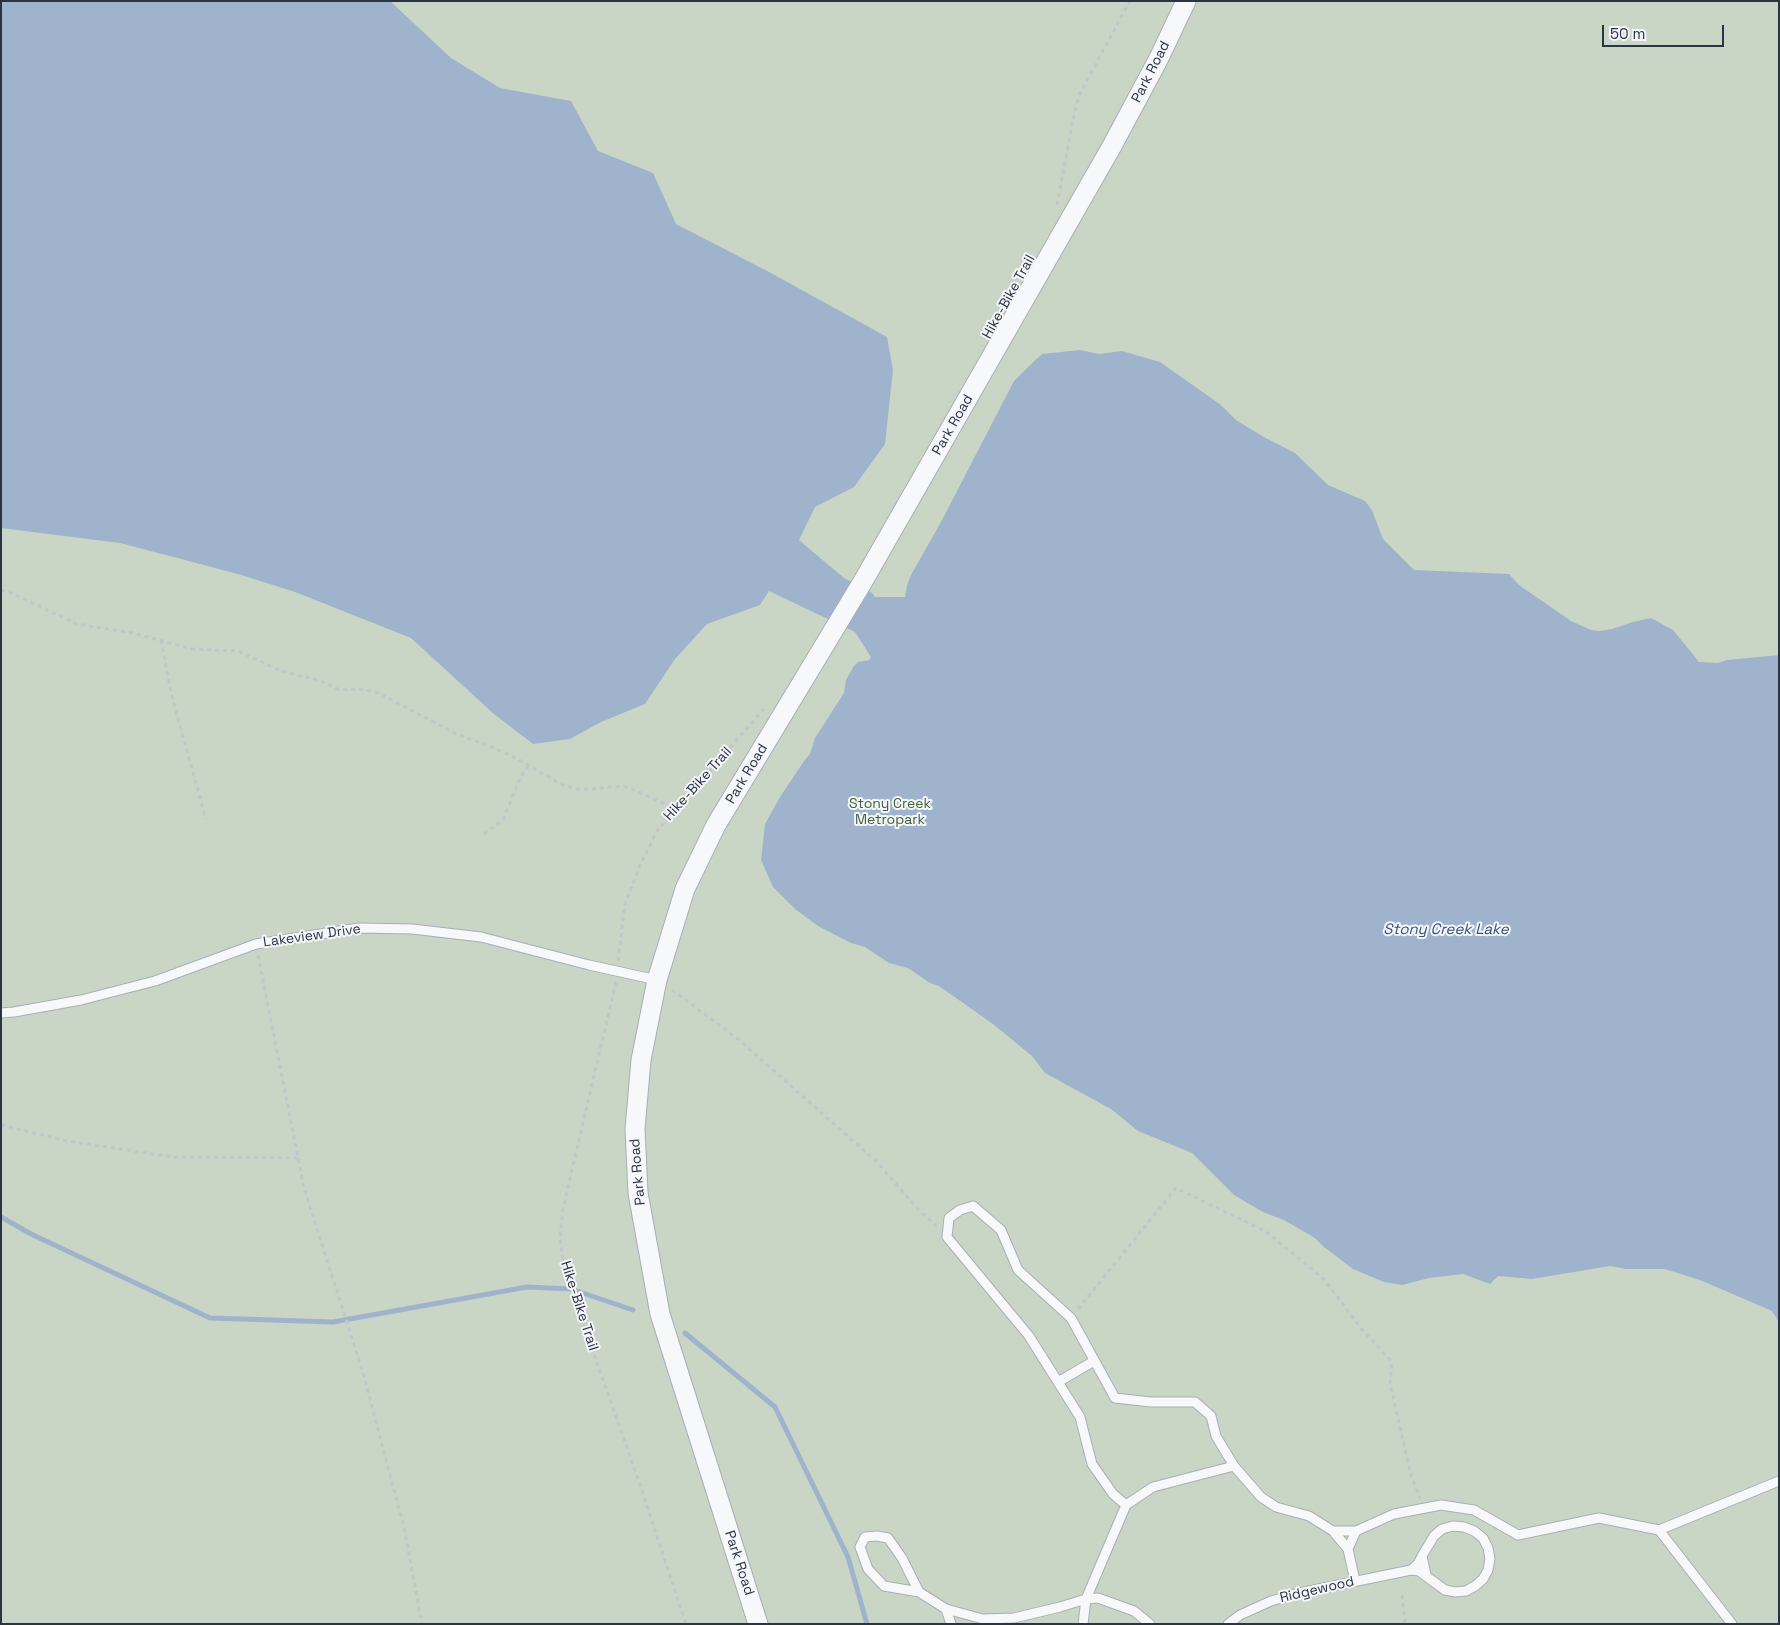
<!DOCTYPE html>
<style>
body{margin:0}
#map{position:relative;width:1780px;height:1625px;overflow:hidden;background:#e4e7ec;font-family:"Space Grotesk",sans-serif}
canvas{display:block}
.frame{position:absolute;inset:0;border:2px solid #2b3445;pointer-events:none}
.scale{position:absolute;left:1602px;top:25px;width:122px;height:22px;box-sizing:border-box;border:2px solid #2b3445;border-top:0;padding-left:6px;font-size:15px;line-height:18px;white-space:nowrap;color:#2b3445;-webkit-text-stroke:4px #f4f6f9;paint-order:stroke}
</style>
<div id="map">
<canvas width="1780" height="1625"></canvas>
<div class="frame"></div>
<div class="scale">50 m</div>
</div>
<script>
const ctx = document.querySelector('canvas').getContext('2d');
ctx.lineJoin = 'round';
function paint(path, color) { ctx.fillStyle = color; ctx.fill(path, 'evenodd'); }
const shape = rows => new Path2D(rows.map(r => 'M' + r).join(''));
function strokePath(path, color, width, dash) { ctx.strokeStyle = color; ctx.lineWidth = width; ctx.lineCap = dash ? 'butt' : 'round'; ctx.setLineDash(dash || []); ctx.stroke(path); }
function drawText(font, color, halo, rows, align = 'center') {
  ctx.font = font + ' "Space Grotesk",sans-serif'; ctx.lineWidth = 4; ctx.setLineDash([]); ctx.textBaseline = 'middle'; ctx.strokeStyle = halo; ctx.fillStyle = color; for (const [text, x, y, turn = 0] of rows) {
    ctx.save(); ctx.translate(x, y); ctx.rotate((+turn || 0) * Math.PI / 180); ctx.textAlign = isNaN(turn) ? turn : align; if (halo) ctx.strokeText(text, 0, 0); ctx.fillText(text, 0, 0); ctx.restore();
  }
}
const green = shape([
 [1,1,1779,1,1779,1624,1,1624]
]);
const water = shape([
 [1,1,390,1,451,58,500,88,571,101,598,151,653,173,676,224,771,273,887,337,893,370,885,444,854,487,815,507,799,540,844,578,872,593,875,597,905,597,907,586,911,575,941,522,1014,381,1027,368,1042,354,1080,350,1099,354,1122,351,1160,362,1221,405,1236,420,1262,436,1295,453,1328,485,1365,501,1372,510,1383,539,1414,570,1509,574,1519,585,1571,621,1591,630,1600,631,1612,629,1633,622,1651,618,1673,630,1699,662,1718,663,1727,660,1779,655,1779,1322,1772,1311,1700,1280,1665,1269,1626,1269,1610,1266,1532,1279,1498,1276,1490,1284,1463,1274,1429,1278,1402,1285,1384,1282,1353,1269,1324,1247,1315,1238,1284,1220,1263,1212,1234,1195,1192,1153,1138,1131,1111,1109,1045,1073,1032,1056,993,1024,939,986,930,983,908,968,889,963,865,947,851,943,818,926,795,909,773,887,761,860,765,824,780,797,804,761,810,754,815,738,844,693,846,680,854,666,858,662,869,660,871,657,855,632,769,591,760,605,707,624,675,659,645,704,601,722,570,739,533,744,494,714,411,638,295,592,238,574,120,543,1,528]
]);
const stream = shape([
 [1,1217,31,1234,210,1318,333,1322,527,1287,571,1289,633,1310],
 [685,1333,775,1407,848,1557,867,1624]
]);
const path = shape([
 [1057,205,1073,120,1079,95,1130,1],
 [1,590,7,591,77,624,133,633,192,649,238,651,277,669,296,675,319,680,339,690,359,689,379,693,458,735,484,744,512,756,563,785,578,789,592,789,621,786,630,788,665,804,678,805],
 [161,640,172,697,206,819],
 [484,834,503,820,520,778,528,767],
 [258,955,304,1188,364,1376,405,1532,422,1624],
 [618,961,625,904,640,865,657,831,764,709],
 [616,982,563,1208,560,1238,564,1266,571,1289,635,1470,686,1624],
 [672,990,738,1039,878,1163,918,1209,937,1227],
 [1,1125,67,1141,173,1157,298,1158],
 [1078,1309,1176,1188,1265,1231,1324,1279,1364,1332,1392,1362,1390,1384,1411,1475,1420,1498],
 [1402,1595,1405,1624]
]);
const service = shape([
 [1,1013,14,1012,81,1000,155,981,256,944,359,928,412,929,481,937,589,965,657,980],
 [1058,1382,1094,1361],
 [1234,1466,1153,1487,1126,1505,1113,1494,1092,1464,1080,1417,1029,1336,947,1237,949,1218,960,1210,973,1206,1001,1230,1018,1270,1071,1318,1115,1398,1151,1402,1195,1402,1211,1416,1216,1436,1234,1466,1261,1497,1276,1507,1309,1516,1333,1531,1348,1549],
 [1659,1530,1732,1624],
 [1333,1531,1356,1531],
 [1422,1556,1418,1564,1411,1570,1419,1571,1445,1590,1455,1592,1466,1591,1475,1586,1483,1579,1488,1570,1490,1559,1488,1548,1483,1538,1474,1531,1464,1527,1453,1526,1442,1529,1434,1536,1422,1556,1426,1575],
 [1355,1581,1348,1549,1356,1531,1394,1514,1441,1505,1474,1510,1518,1535,1599,1518,1659,1530,1779,1481],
 [919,1592,902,1558,888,1538,877,1536,865,1537,860,1547,868,1569,884,1586,919,1592,946,1609,983,1619,1014,1618,1060,1607,1086,1599,1098,1598,1134,1611,1150,1624],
 [946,1609,951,1624],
 [1083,1624,1086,1599,1126,1505],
 [1228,1624,1240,1615,1271,1601,1299,1593,1411,1570]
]);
const minor = shape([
 [758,1624,660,1314,638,1193,635,1129,641,1060,657,980,685,889,716,825,862,583,1112,146,1159,58,1186,1]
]);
const streetNames = [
 ["Park Road",1151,72,-63],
 ["Hike-Bike Trail",1009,297,-61],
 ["Park Road",953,425,-60],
 ["Park Road",747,774,-59],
 ["Hike-Bike Trail",698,784,-48],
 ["Lakeview Drive",312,936,-8],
 ["Park Road",638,1172,-95],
 ["Hike-Bike Trail",579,1306,72],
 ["Park Road",739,1563,72],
 ["Ridgewood",1317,1590,-13]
];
const parkNames = [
 ["Stony Creek",890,804],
 ["Metropark",890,820]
];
const waterNames = [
 ["Stony Creek Lake",1446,930]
];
paint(green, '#c9d6c5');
paint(water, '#9fb4cc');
strokePath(stream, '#9fb4cc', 5);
strokePath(service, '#a9aeb7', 11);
strokePath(minor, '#a9aeb7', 21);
strokePath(path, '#c2c5cb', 3, [4, 4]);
strokePath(service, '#f7f8fa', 9);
strokePath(minor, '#f7f8fa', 19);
drawText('14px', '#2b3445', '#f4f6f9', streetNames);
drawText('14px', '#3f6138', '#f4f6f9', parkNames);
drawText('italic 15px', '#34527a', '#f4f6f9', waterNames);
</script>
